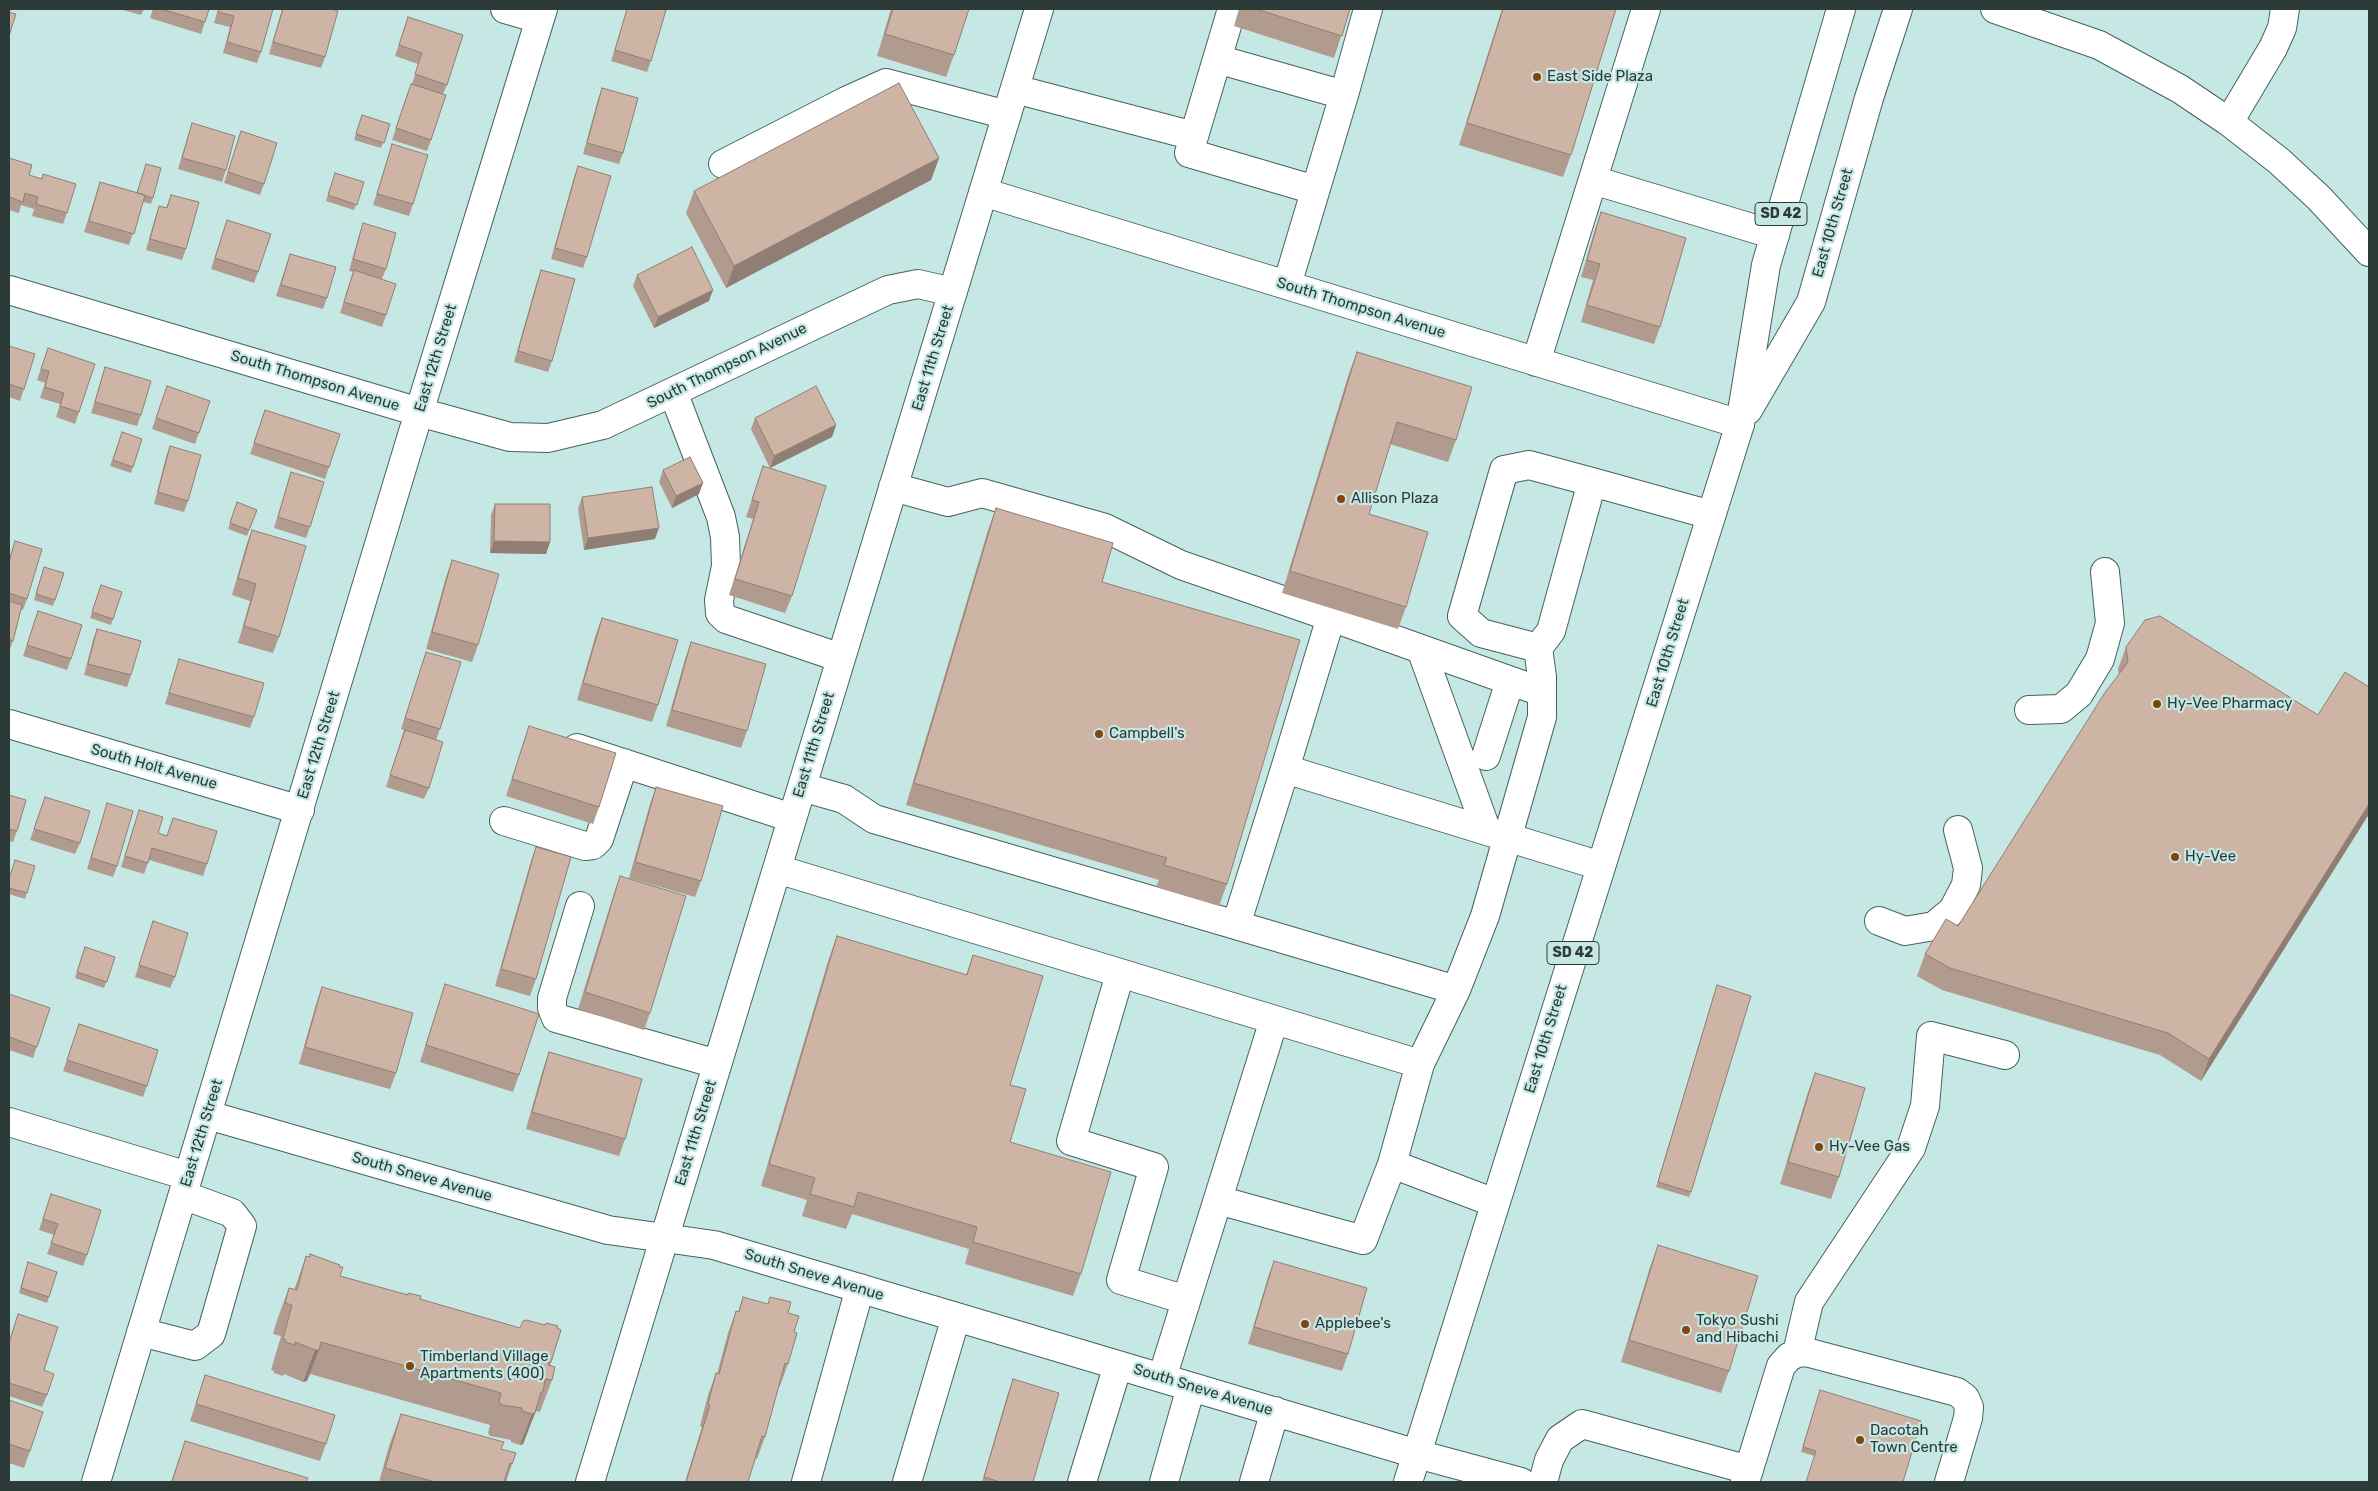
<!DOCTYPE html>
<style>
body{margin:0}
#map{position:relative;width:2378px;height:1491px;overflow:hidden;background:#c6e8e4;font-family:Rubik,sans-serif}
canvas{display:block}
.frame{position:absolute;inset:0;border:10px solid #2c3a38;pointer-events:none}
</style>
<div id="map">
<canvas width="2378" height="1491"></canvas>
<div class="frame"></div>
</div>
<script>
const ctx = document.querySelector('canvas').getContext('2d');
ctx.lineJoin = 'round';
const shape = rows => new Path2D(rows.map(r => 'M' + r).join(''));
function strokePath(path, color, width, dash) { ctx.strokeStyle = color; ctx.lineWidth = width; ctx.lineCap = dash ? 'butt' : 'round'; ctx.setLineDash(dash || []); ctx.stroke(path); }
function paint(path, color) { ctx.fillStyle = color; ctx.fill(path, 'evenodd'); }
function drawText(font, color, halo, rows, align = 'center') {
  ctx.font = font + ' Rubik,sans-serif'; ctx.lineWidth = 4.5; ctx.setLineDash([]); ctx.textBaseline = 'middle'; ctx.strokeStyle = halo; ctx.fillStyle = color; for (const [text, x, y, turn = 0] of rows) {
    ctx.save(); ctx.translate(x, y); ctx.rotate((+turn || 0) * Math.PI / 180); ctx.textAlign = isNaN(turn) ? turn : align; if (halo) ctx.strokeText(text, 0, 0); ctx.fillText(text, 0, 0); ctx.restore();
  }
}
const minor = shape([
 [505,9,540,19],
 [1232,9,1189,153,1315,190],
 [1995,9,2099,45,2180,89,2229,122,2279,161,2319,198,2369,252],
 [1217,59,1344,95,1287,285],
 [1015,89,1194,136],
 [1344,95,1368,9],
 [2229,122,2273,48,2282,28,2285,9],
 [723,164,846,101,886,83,1007,115],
 [1593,180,1775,235],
 [983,192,1740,424],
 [9,290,419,412,510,437,548,438,603,425,888,290,918,284,953,292],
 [1536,362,1646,9],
 [673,392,721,517,725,537,726,566,719,600,720,613,726,619,841,658],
 [1592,482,1551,631,1538,648,1481,633,1462,616,1504,470,1529,465,1592,482,1711,515],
 [893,487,948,502,982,493,1105,528,1181,565,1331,617,1285,769],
 [1331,617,1542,692],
 [1421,649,1486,829],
 [2029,710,2061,709,2079,694,2100,659,2110,623,2105,572],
 [9,724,300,810],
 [577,748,792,818],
 [1486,756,1510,681],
 [802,787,844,799,874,819,1236,925,1285,769,1601,866],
 [504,821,585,846,593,845,599,839,624,763],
 [777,869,1420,1064,1392,1164,1495,1203],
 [580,906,552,998,552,1008,556,1018,717,1064],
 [1879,921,1905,931,1934,926,1953,910,1966,885,1968,868,1958,830],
 [1236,925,1456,990,1485,916,1542,717,1542,677,1538,648],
 [1120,974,1071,1141,1154,1167,1121,1280,1186,1300],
 [1420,1064,1456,990],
 [208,1115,608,1230,714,1245,1417,1454,1521,1482],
 [9,1122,188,1176],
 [1218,1200,1363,1240,1392,1164],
 [141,1332,195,1346,211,1334,242,1226,232,1213,183,1195],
 [1797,1353,1809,1302,1911,1148,1925,1106,1931,1036,2005,1055],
 [1162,1378,1274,1020],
 [96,1482,409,445,543,9],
 [590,1482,1039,9],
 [806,1482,860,1288],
 [907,1482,956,1317],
 [1082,1482,1118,1365],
 [1164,1482,1191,1387],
 [1254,1482,1275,1411],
 [1543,1482,1549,1460,1560,1439,1582,1424,1749,1470],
 [1745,1482,1781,1366,1789,1357,1797,1353,1806,1352,1957,1392,1965,1398,1969,1407,1968,1418,1949,1482]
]);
const major = shape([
 [1748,410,1811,302,1869,98,1898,9],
 [1408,1482,1740,424,1766,265,1841,9]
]);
const wall = shape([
 [119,9,144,9,141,15],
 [153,9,209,9,201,34,150,18],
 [218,9,273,9,261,52,257,63,223,53,230,27,214,23],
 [282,9,331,9,325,57,321,68,269,54],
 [627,9,662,9,651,61,647,72,611,61],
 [891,9,969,9,954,55,946,77,877,56],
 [1239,9,1350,9,1334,58,1234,26],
 [1502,9,1616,9,1571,155,1563,177,1459,145],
 [408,17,447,85,443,94,431,140,427,151,392,140,407,95,411,84,412,84,418,64,395,56],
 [602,88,623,153,619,164,583,154,598,99],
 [362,115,390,124,381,148,354,140],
 [192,123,226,170,222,182,178,169],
 [241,131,264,184,260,195,224,183],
 [392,144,413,204,409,216,373,205],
 [9,158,29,175,67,213,63,224,32,216,34,209,21,205,19,213,9,210],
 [939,158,931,180,726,288,686,213,694,191],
 [578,166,587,257,583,268,551,259,574,177],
 [335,173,364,182,354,210,326,201],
 [100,182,153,198,151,204,143,202,129,245,84,232],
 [171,195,186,249,182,260,146,250,155,218,159,206,166,208],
 [1601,212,1660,327,1654,344,1581,322,1593,280,1581,277,1595,229],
 [227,220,258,272,254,283,211,269],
 [363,223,386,269,382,279,386,315,382,327,340,313,353,272,349,271,359,235],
 [290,254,327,298,323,309,276,296],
 [541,270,552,361,548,372,514,362,537,281],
 [637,275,709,301,654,328,633,286],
 [9,346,24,389,20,401,9,397],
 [48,348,79,412,75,424,56,417,60,404,40,398,45,383,37,380],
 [1357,352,1456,440,1448,462,1390,444,1369,514,1406,607,1398,629,1282,593,1349,373],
 [105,367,141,415,137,426,91,413],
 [167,386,210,401,195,444,152,429],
 [265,410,340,434,325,479,250,454],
 [755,418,836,425,832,437,770,468,751,429],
 [122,432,142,439,131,473,110,466],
 [170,446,188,501,184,512,154,504,166,457],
 [763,466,792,596,785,613,729,595,753,519,746,517],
 [663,470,699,494,672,508,659,482],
 [291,472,310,527,306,538,274,528],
 [582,497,655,539,584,550,578,509],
 [237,502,257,510,247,536,228,529],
 [495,504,550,542,546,554,490,553,491,515],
 [996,508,1102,582,1227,884,1219,906,1156,887,1159,880,906,805,988,530],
 [252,530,279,637,273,653,238,643,250,601,232,595,246,546],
 [15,541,27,599,23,610,21,609,13,641,9,651,9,559],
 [452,560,478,645,472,662,426,649,446,577],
 [42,573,55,600,53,606,34,600],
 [101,585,113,619,111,625,90,618],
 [38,611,71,659,67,670,23,656],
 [602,618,658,705,652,722,577,700,596,634],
 [97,629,131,675,127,687,84,675,93,640],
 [691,642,747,731,741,748,666,726,685,659],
 [2126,647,2318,715,2369,687,2369,814,2201,1081,2160,1055,1942,990,1917,976,1925,954,1958,926,2119,675,2118,669],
 [426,652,440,729,436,740,429,788,424,799,386,787,404,730,401,729],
 [179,659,254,717,250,728,165,704],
 [529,726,599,807,593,824,506,796],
 [656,787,701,881,695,897,629,878,650,804],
 [9,795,17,831,13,842,9,841],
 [45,797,80,843,75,854,30,840],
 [107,803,117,866,113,877,87,869],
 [139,810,158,833,167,836,173,818,207,864,203,876,149,860,144,874,121,867],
 [536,847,536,979,530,996,495,986,530,864],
 [35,866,25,899,9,894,9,879],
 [620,876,650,1013,644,1030,578,1009,614,893],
 [153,921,175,977,170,988,135,977],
 [837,936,966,975,973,955,1010,1085,1010,1142,1081,1274,1073,1296,965,1264,969,1249,852,1214,846,1229,802,1216,807,1200,761,1186,829,958],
 [85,947,115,957,104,988,75,978],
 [445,984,519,1075,513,1092,420,1062],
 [322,987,396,1073,390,1089,299,1064,316,1004],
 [1715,991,1691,1192,1689,1197,1656,1187],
 [9,994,50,1008,33,1058,9,1050],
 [75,1036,147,1086,143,1097,63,1071],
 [549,1052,625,1139,619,1156,526,1129,543,1069],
 [1815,1073,1839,1177,1831,1199,1780,1184,1807,1095],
 [51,1194,87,1255,83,1266,47,1254,54,1235,39,1230],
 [1658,1245,1729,1371,1721,1393,1621,1362,1650,1267],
 [306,1256,339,1267,340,1276,520,1328,557,1328,561,1330,550,1366,552,1380,540,1412,536,1411,523,1444,520,1445,511,1442,511,1440,490,1436,488,1433,490,1425,310,1374,307,1381,303,1382,284,1374,283,1376,274,1373,274,1371,271,1370,281,1336,273,1334,277,1320,289,1288,294,1290],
 [1274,1261,1348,1354,1342,1371,1248,1344,1268,1277],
 [26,1268,49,1297,47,1303,19,1293],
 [743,1297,788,1313,794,1332,788,1364,780,1386,779,1386,765,1437,757,1459,755,1458,748,1482,685,1482,702,1427,700,1426,708,1395,716,1373,717,1374,728,1333,736,1311,738,1312],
 [18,1314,44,1370,47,1395,42,1407,9,1396,9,1342],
 [205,1375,326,1444,320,1461,190,1421],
 [1013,1379,1033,1482,982,1482,1007,1396],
 [1818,1396,1903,1482,1801,1452],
 [9,1400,30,1451,24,1468,9,1463],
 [401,1414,501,1449,512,1464,506,1482,379,1482,389,1446],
 [185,1441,306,1482,171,1482]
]);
const shadedWall = shape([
 [939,158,931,180,726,288,734,266],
 [713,290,709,301,654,328,658,317],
 [836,425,832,437,770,468,774,456],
 [703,483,699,494,672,508,676,496],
 [659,528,655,539,584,550,588,538],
 [494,541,550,542,546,554,490,553],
 [2369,804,2369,814,2201,1081,2209,1059],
 [315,1350,319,1350,307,1381,303,1382],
 [535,1413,523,1444,520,1445,532,1414]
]);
const building = shape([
 [161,9,209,9,205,22,161,9],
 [219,9,273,9,261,52,227,42,234,16,218,12,219,9],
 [283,9,331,9,338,11,325,57,273,42,283,9],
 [627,9,662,9,666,10,651,61,615,50,627,9],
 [893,9,969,9,954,55,885,34,893,9],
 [1256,9,1350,9,1342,36,1256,9],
 [1503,9,1616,9,1571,155,1467,123,1503,9],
 [9,12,16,14,9,36,9,12],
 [408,17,463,35,447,85,415,74,422,53,399,45,408,17],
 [899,83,939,158,734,266,694,191,899,83],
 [411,84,446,95,431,140,396,128,411,84],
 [602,88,638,98,623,153,587,143,602,88],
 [362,115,390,124,384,143,356,134,362,115],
 [192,123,235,136,226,170,182,158,192,123],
 [241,131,277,143,264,184,228,172,241,131],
 [392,144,428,155,413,204,377,194,392,144],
 [9,158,32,165,29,175,42,179,43,174,76,184,67,213,36,204,38,197,25,193,23,202,9,197,9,158],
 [146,164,161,168,153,198,137,193,146,164],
 [578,166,611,176,587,257,555,248,578,166],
 [335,173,364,182,357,205,328,195,335,173],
 [100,182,145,195,134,234,89,221,100,182],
 [171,195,199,202,186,249,150,239,159,206,167,208,171,195],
 [1601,212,1686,238,1660,327,1587,305,1600,264,1587,260,1601,212],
 [227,220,271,234,258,272,215,258,227,220],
 [363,223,396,233,386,269,353,259,363,223],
 [692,247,713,290,658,317,637,275,692,247],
 [290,254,336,267,327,298,281,285,290,254],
 [354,270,396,284,386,315,344,302,354,270],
 [541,270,575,279,552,361,518,351,541,270],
 [9,346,35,354,24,389,9,384,9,346],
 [48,348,95,364,79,412,60,406,64,393,45,387,49,371,41,369,48,348],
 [1357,352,1472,387,1456,440,1397,422,1369,514,1428,532,1406,607,1290,571,1357,352],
 [105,367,151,381,141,415,95,402,105,367],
 [167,386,210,401,199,433,156,418,167,386],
 [816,386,836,425,774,456,755,418,816,386],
 [265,410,340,434,329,467,254,443,265,410],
 [122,432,142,439,133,467,113,460,122,432],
 [170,446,201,455,188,501,158,492,170,446],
 [690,457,703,483,676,496,663,470,690,457],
 [763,466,826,486,792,596,735,579,759,502,752,500,763,466],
 [291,472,324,482,310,527,278,517,291,472],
 [652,487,659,528,588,538,582,497,652,487],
 [237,502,257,510,249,530,230,523,237,502],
 [495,504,550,504,550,542,494,541,495,504],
 [996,508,1113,543,1102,582,1300,640,1227,884,1164,865,1167,858,914,783,996,508],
 [252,530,306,546,279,637,244,626,256,584,238,578,252,530],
 [15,541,42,549,27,599,9,593,9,562,15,541],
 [452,560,499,574,478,645,432,632,452,560],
 [44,567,64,573,55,600,36,594,44,567],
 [101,585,122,592,113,619,92,612,101,585],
 [9,601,22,605,13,641,9,639,9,601],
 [38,611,82,625,71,659,27,645,38,611],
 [2160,616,2318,715,2345,672,2369,687,2369,804,2209,1059,2168,1033,1950,968,1925,954,1946,919,1958,926,2104,694,2128,662,2126,647,2145,620,2160,616],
 [602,618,678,640,658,705,583,683,602,618],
 [97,629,141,641,131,675,88,664,97,629],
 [691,642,766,664,747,731,672,710,691,642],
 [426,652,461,662,440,729,405,718,426,652],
 [179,659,264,683,254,717,169,693,179,659],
 [529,726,616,753,599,807,512,779,529,726],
 [405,730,443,742,429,788,390,775,405,730],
 [656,787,723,806,701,881,635,862,656,787],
 [9,795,26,800,17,831,9,829,9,795],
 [45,797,90,811,80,843,34,829,45,797],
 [107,803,133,811,117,866,91,858,107,803],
 [139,810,163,817,158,833,167,836,173,818,217,831,207,864,152,848,148,863,125,856,139,810],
 [536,847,571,857,536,979,501,969,536,847],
 [15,860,35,866,27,893,9,888,9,879,15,860],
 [620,876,686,896,650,1013,585,992,620,876],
 [153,921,188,933,175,977,139,965,153,921],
 [837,936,967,975,973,955,1043,976,1010,1085,1026,1089,1010,1142,1111,1172,1081,1274,973,1242,977,1227,858,1192,854,1207,810,1194,815,1178,769,1164,837,936],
 [85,947,115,957,107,982,77,972,85,947],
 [445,984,539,1014,519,1075,426,1045,445,984],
 [1717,985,1751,996,1691,1192,1658,1182,1717,985],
 [322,987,413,1013,396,1073,305,1047,322,987],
 [9,994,50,1008,37,1047,9,1037,9,994],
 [79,1024,158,1050,147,1086,67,1060,79,1024],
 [549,1052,642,1079,625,1139,532,1112,549,1052],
 [1815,1073,1865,1088,1839,1177,1788,1162,1815,1073],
 [51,1194,101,1210,87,1255,51,1243,58,1224,43,1219,51,1194],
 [1658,1245,1758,1276,1729,1371,1629,1340,1658,1245],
 [310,1254,340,1265,339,1267,343,1267,340,1276,408,1295,408,1293,421,1296,420,1299,520,1328,523,1321,526,1320,545,1325,546,1323,558,1326,557,1328,561,1330,551,1362,549,1362,548,1365,555,1367,552,1380,545,1379,543,1392,541,1392,535,1413,532,1414,522,1411,522,1408,502,1405,499,1402,501,1393,321,1342,319,1350,315,1350,295,1342,295,1345,285,1342,286,1340,283,1339,292,1305,285,1303,289,1288,297,1290,306,1256,310,1257,310,1254],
 [1274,1261,1367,1288,1348,1354,1254,1327,1274,1261],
 [28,1262,57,1272,49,1297,21,1288,28,1262],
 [743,1297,768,1304,770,1297,791,1302,788,1313,799,1316,794,1332,797,1333,788,1364,785,1363,765,1437,762,1436,748,1482,686,1482,710,1405,708,1404,716,1373,719,1374,736,1311,739,1312,743,1297],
 [18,1314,58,1327,44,1370,54,1374,47,1395,9,1383,9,1343,18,1314],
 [205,1375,335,1415,326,1444,196,1404,205,1375],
 [1013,1379,1059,1393,1033,1482,1000,1482,984,1477,1013,1379],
 [1820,1390,1921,1421,1903,1482,1806,1482,1816,1451,1803,1447,1820,1390],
 [9,1400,43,1412,30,1451,9,1444,9,1400],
 [401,1414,504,1442,501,1449,516,1453,512,1464,510,1463,504,1482,435,1482,385,1468,401,1414],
 [185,1441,308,1478,306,1482,172,1482,185,1441]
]);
const markers = [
 [1537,77,5,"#83420e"],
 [1341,499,5,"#83420e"],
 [2157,704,5,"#83420e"],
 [1099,734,5,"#83420e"],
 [2175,857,5,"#83420e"],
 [1819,1147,5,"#83420e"],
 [1305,1324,5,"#83420e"],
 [1686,1330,5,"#83420e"],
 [410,1366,5,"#83420e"],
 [1860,1440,5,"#83420e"]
];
const shields = [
 [1781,214,52],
 [1573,953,52]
];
const shieldNames = [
 ["SD 42",1781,214],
 ["SD 42",1573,953]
];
const poiNames = [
 ["East Side Plaza",1547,77],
 ["Allison Plaza",1351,499],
 ["Hy-Vee Pharmacy",2167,704],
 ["Campbell's",1109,734],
 ["Hy-Vee",2185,857],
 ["Hy-Vee Gas",1829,1147],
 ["Tokyo Sushi",1696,1321],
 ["and Hibachi",1696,1338],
 ["Applebee's",1315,1324],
 ["Timberland Village",420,1357],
 ["Apartments (400)",420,1374],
 ["Dacotah",1870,1431],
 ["Town Centre",1870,1448]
];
const streetNames = [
 ["East 10th Street",1833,223,-74],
 ["South Thompson Avenue",1361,308,17],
 ["East 12th Street",436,358,-73],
 ["East 11th Street",933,358,-73],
 ["South Thompson Avenue",727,366,-26],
 ["South Thompson Avenue",315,381,17],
 ["East 10th Street",1668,653,-73],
 ["East 12th Street",319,745,-73],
 ["East 11th Street",814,745,-73],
 ["South Holt Avenue",154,767,16],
 ["East 10th Street",1546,1039,-73],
 ["East 12th Street",202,1133,-73],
 ["East 11th Street",696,1133,-73],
 ["South Sneve Avenue",422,1177,16],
 ["South Sneve Avenue",814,1275,17],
 ["South Sneve Avenue",1203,1390,17]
];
strokePath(minor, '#44635f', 30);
strokePath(major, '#44635f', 30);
strokePath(minor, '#fff', 28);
strokePath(major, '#fff', 28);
paint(wall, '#b19b8e');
paint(shadedWall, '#907e74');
paint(building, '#ceb4a5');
strokePath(building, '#907e74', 1);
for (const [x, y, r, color] of markers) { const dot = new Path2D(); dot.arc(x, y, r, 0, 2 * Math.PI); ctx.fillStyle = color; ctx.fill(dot); strokePath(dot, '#c6e8e4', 2); }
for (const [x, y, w] of shields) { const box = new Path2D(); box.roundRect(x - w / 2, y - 11.5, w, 23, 4); ctx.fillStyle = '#c6e8e4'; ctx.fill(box); strokePath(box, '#2c3a38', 1); }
drawText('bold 14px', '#2c3a38', null, shieldNames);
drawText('15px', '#2c3a38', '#c6e8e4', poiNames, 'left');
drawText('15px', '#2c3a38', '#c6e8e4', streetNames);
</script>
